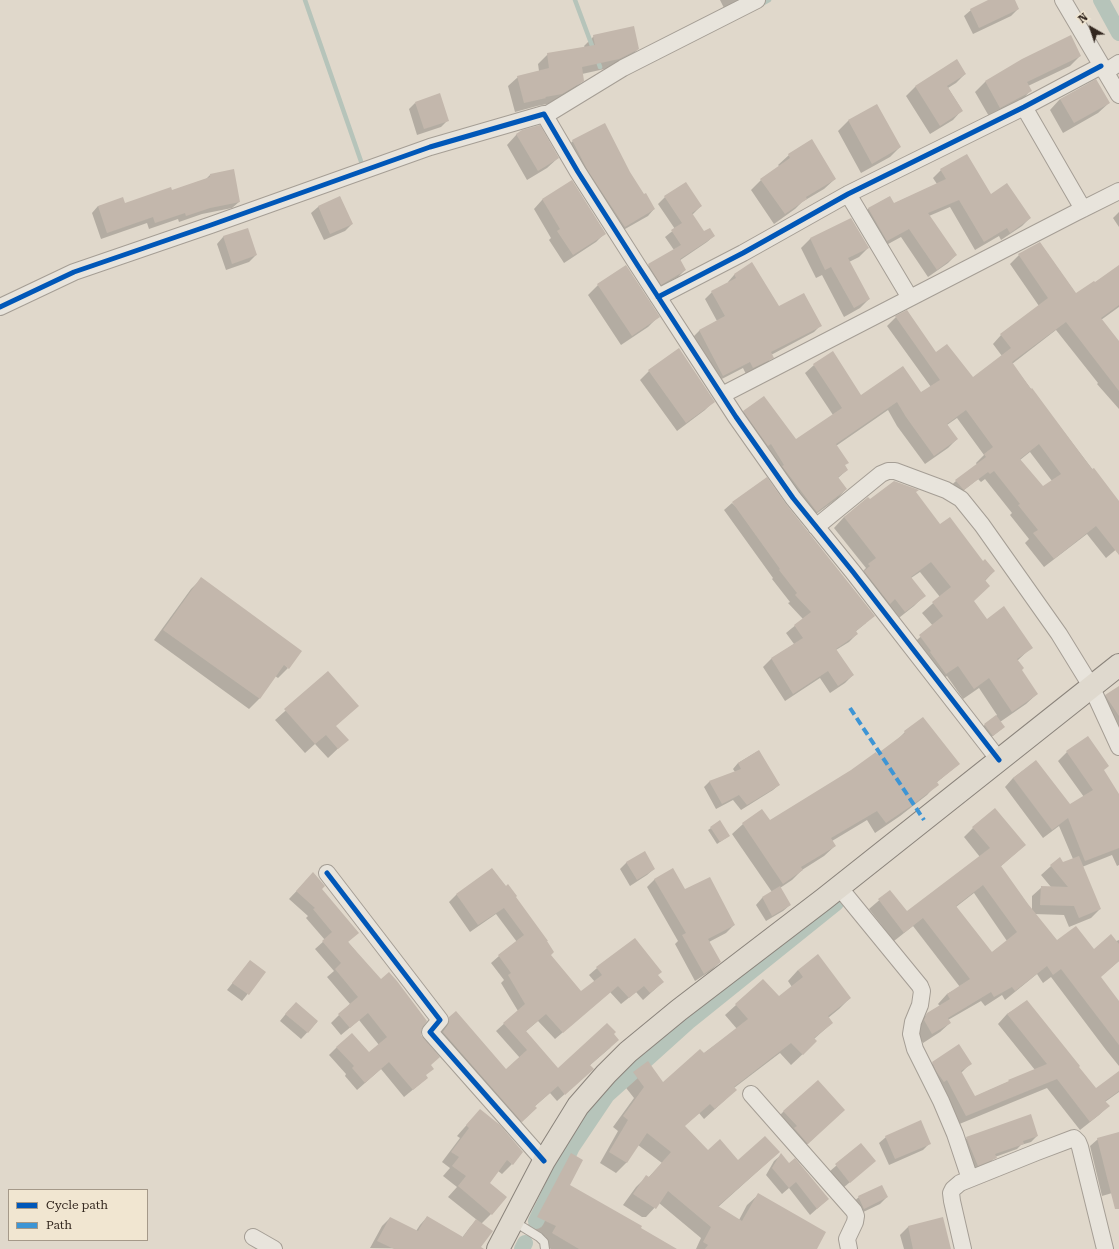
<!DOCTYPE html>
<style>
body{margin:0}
#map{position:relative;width:1119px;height:1249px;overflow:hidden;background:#e0d8cb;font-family:"Roboto Serif",serif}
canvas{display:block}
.legend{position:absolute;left:8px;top:1189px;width:140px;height:52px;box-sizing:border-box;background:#f1e6d1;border:1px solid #a59989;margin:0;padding:5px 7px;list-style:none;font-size:12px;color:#32261e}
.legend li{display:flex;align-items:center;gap:8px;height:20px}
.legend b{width:20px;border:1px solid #a59989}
.north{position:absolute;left:1071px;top:8px;width:40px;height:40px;-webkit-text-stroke:3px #f1e6d1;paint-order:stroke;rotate:321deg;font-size:11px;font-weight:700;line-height:16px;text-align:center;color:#32261e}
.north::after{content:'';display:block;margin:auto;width:14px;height:18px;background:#32261e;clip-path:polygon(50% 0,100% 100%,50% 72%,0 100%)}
</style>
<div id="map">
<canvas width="1119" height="1249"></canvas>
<ul class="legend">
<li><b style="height:5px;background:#0057b8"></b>Cycle path</li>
<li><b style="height:5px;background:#3d95d5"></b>Path</li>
</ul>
<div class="north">N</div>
</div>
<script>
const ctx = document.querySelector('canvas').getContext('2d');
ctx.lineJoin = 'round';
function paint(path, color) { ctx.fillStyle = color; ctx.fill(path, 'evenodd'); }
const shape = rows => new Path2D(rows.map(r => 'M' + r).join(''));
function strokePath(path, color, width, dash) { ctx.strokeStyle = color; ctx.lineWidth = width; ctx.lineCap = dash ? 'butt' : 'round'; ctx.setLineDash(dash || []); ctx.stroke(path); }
const shadow = shape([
 [720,0,740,0,724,8],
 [990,0,1013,0,1018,9,1011,16,973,34,964,16,971,10],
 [1093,0,1107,0,1097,6],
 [594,36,638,49,629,58,609,68,582,74,583,80,573,90,552,103,537,106,515,112,508,86,518,77,539,71,538,64,548,54,585,48,584,46],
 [1080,56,1070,66,1028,86,1031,90,1021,101,990,118,975,92,985,82,1023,60],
 [957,61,965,74,956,83,948,88,962,110,953,120,930,134,906,96,915,87],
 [1060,99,1109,103,1098,113,1063,133,1050,110],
 [415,103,448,120,441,127,417,135,409,109],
 [877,105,900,147,890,157,861,173,838,131,848,121],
 [517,134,558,158,547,168,527,180,507,145],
 [573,141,643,195,654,209,648,216,618,233,566,147],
 [789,155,835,179,824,189,802,202,795,209,774,224,751,190,761,180,780,167,778,165],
 [941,170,1030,218,1022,226,1001,240,999,236,975,250,950,207,929,216,956,255,948,263,928,277,901,237,879,249,860,217,868,209,889,197,893,204,937,184,933,178],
 [210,175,239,202,232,208,202,214,179,222,178,219,149,229,147,223,101,239,92,213,98,206,124,204,171,191,206,179],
 [572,182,605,233,596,242,564,263,549,240,551,238,534,209,542,200],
 [340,197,352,224,345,231,324,240,311,213,318,207],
 [665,197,701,206,692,215,703,233,714,236,707,242,679,261,685,270,678,277,654,290,642,271,649,265,674,250,665,237,675,229,658,204],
 [1119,212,1119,227,1113,218],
 [851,219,868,248,859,257,849,262,869,299,860,308,844,317,822,275,816,278,801,248,810,239],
 [247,229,256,255,249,262,226,270,217,244,223,237],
 [1040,243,1076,294,1094,284,1119,267,1119,307,1101,320,1119,342,1119,409,1097,384,1098,383,1056,330,1012,364,1119,504,1119,547,1106,558,1087,534,1044,567,1025,543,1029,539,1010,515,1012,513,985,479,981,482,978,479,954,498,947,489,956,481,977,465,976,463,984,455,957,418,947,425,957,439,948,448,925,464,897,426,888,410,836,446,844,466,847,470,838,478,846,489,838,498,808,520,735,420,744,411,796,441,833,415,805,373,814,365,861,396,920,393,931,387,887,326,896,317,907,312,935,353,973,378,1002,356,993,344,1001,335,1039,306,1010,264,1019,255],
 [1030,452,1052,481,1042,488,1020,460],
 [752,264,779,307,820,326,814,332,771,355,772,357,766,364,746,374,743,368,716,382,693,337,699,331,717,321,705,299,712,292,729,283,728,282,734,275],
 [598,285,658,317,648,327,621,345,588,295],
 [679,349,713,402,705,410,677,431,640,380,649,371],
 [915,492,940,525,994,571,985,581,973,601,987,620,1032,647,1017,661,1021,670,1037,694,1026,704,1000,722,1004,727,989,739,981,728,997,715,979,688,963,699,947,676,935,684,910,646,933,626,922,613,940,597,920,572,911,578,924,596,914,606,895,621,859,575,866,568,834,528,844,517,870,501],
 [732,503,866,623,855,632,857,634,849,642,836,650,853,675,845,683,830,693,820,678,785,701,763,667,771,659,794,644,786,633,803,619,788,603,790,602,772,579,773,578,724,510],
 [201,579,288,668,278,678,275,676,259,699,249,709,154,640,191,589],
 [328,673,335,727,347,740,328,758,315,744,305,753,275,720],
 [1119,692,1119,737,1098,704,1106,695],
 [905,732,959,764,936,783,937,784,927,795,900,816,875,833,867,820,832,841,835,846,824,856,802,870,792,880,780,888,790,905,783,911,766,921,756,905,762,898,772,892,732,834,743,824,769,822,877,755,895,742],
 [1087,738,1103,770,1119,796,1119,865,1117,866,1112,855,1082,867,1100,909,1091,918,1069,927,1064,915,1034,914,1056,942,1093,950,1119,940,1119,961,1100,977,1119,1003,1119,1066,1106,1050,1051,977,1043,983,1037,974,1005,1000,1002,995,985,1006,981,1001,948,1020,950,1023,940,1032,923,1043,915,1030,918,1023,928,1013,940,1006,938,1004,947,994,960,987,913,926,894,941,869,909,890,891,907,913,980,857,964,837,973,828,1025,845,1000,867,1032,910,1032,896,1042,887,1051,887,1041,875,1051,866,1063,863,1073,859,1059,826,1043,838,1005,787,1013,778,1036,761,1069,806,1084,797,1058,761,1067,752],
 [974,893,1007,941,991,953,956,907],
 [758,751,779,785,773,790,741,810,733,800,716,809,704,787,709,782,735,772,733,769,738,763],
 [711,828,729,836,717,844,708,830],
 [627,862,654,869,647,875,630,886,620,869],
 [492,869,514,897,550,955,581,993,595,982,589,975,597,968,657,976,663,982,643,1000,636,992,621,1004,610,992,555,1039,538,1021,525,1032,558,1069,611,1047,589,1066,585,1076,557,1101,550,1093,534,1107,528,1116,514,1128,436,1040,442,1031,442,1026,450,1018,506,1070,520,1058,496,1031,518,1011,501,983,504,980,491,963,499,956,517,942,496,914,470,932,449,902,456,895],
 [655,879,685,891,734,925,726,933,709,942,720,962,712,970,695,981,675,944,678,941,647,887],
 [306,881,321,889,348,942,420,1029,420,1035,430,1065,425,1076,427,1078,404,1097,381,1069,357,1090,345,1076,346,1074,329,1055,337,1047,369,1054,379,1045,359,1020,341,1035,331,1023,350,1004,327,977,334,971,315,949,325,940,306,918,308,916,289,899],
 [250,961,265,972,242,1001,227,990],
 [798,970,850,998,839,1009,828,1018,832,1023,814,1039,805,1052,791,1065,780,1053,734,1088,725,1100,704,1119,699,1113,684,1126,708,1151,738,1161,768,1162,718,1207,739,1220,747,1205,758,1195,816,1249,696,1249,701,1238,659,1203,646,1217,642,1217,623,1205,636,1187,646,1177,648,1178,662,1163,638,1145,627,1162,616,1173,600,1163,618,1131,613,1127,634,1098,623,1084,634,1073,663,1083,737,1029,725,1015,736,1005,778,998,792,987,788,981],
 [1027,1002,1095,1090,1119,1072,1119,1092,1105,1102,1108,1106,1099,1115,1080,1130,1047,1088,957,1125,924,1072,933,1063,971,1063,961,1073,974,1097,1035,1070,998,1024,1007,1014],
 [289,1010,317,1022,301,1039,280,1021],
 [784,1111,835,1118,799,1152,775,1120],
 [471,1120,512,1164,502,1174,498,1171,489,1183,491,1214,481,1224,479,1249,461,1249,456,1246,470,1227,477,1220,448,1197,457,1187,443,1176,450,1168,442,1162,460,1138,457,1136],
 [1119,1133,1119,1191,1102,1196,1090,1146,1098,1139],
 [1037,1136,1031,1142,1021,1145,1017,1149,995,1157,989,1164,972,1171,961,1144,967,1138],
 [886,1137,930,1143,923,1150,889,1165,879,1143],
 [861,1144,875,1161,843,1188,829,1172],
 [571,1154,569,1185,669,1249,551,1249,542,1244,546,1237,527,1227,560,1165],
 [781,1155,789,1164,828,1199,810,1215,789,1188,782,1194,766,1175,774,1161],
 [859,1197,887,1197,880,1204,857,1215,852,1203],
 [427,1217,451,1249,370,1248,382,1226,390,1218,416,1231,420,1225],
 [942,1219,950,1249,904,1249,900,1235,908,1227]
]);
const stream = shape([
 [305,0,363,167],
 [575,0,594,51],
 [760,5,769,0],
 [597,58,600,67]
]);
const canal = shape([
 [1101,0,1119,33],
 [536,1221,572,1147,607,1095,688,1022,836,903],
 [522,1249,525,1243]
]);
const building = shape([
 [988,0,1015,0,1019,9,979,28,970,9],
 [634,26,639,49,619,59,582,67,584,81,562,94,545,97,546,98,524,103,517,76,549,68,547,53,595,45,593,35],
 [1071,35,1081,56,1027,82,1032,91,1000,108,985,81,1022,59],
 [957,59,966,74,947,86,963,111,940,126,915,86],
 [1096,79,1110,103,1074,123,1060,99],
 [440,93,449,121,424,129,415,102],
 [877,104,901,147,872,164,848,120],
 [605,123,630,172,644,194,646,193,655,209,625,227,588,171,572,140],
 [540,125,559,158,538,171,516,134,522,130],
 [812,139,836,179,806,197,807,199,785,214,760,179,790,158,788,154],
 [967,154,991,194,1007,183,1031,218,1010,233,1007,228,984,242,959,200,928,213,957,255,937,270,909,229,887,241,868,208,890,196,894,203,946,179,940,169],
 [234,169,240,202,210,208,186,216,185,213,155,223,153,217,107,233,98,206,123,197,125,203,171,187,172,190,210,177,210,174],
 [572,180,606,234,573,255,557,231,560,229,542,199],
 [686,182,702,206,692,213,704,231,710,228,715,236,680,259,686,270,661,285,648,264,681,245,671,230,682,223,664,196],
 [340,196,353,224,330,234,318,206],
 [851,218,869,248,848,258,870,299,854,308,831,267,825,270,810,238],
 [248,228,257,255,232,264,223,236],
 [1040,242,1076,293,1094,281,1095,282,1119,265,1119,305,1101,318,1119,341,1119,391,1066,322,1012,362,1031,389,1032,388,1092,469,1094,468,1119,501,1119,555,1096,526,1054,559,1033,533,1038,530,1018,505,1020,504,994,471,990,474,988,472,964,490,962,488,955,480,986,457,984,454,993,447,966,410,947,424,958,439,934,456,906,417,897,402,836,444,849,463,845,465,848,470,838,477,847,489,817,512,782,466,784,465,771,444,768,446,743,411,764,396,796,439,842,408,813,364,833,351,861,395,903,366,921,392,940,380,895,316,907,310,936,352,947,344,973,377,1011,348,1000,334,1048,298,1018,254],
 [1039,444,1061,474,1043,486,1020,459],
 [752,262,779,306,804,293,822,326,771,352,774,358,753,368,750,362,723,376,699,330,725,316,711,291,736,278,734,274],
 [626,265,660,317,632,336,597,284],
 [679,348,715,402,686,423,648,370],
 [767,477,786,504,875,616,856,631,858,634,836,649,854,675,838,686,828,671,793,694,771,658,803,638,794,625,811,612,795,595,797,593,779,570,780,569,732,502],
 [894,481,919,490,916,492,940,524,950,517,983,561,985,559,995,571,985,580,990,586,974,601,987,619,1004,606,1033,648,1017,659,1024,668,1022,670,1038,694,1012,712,989,678,974,689,958,666,946,674,930,652,931,651,919,635,943,616,932,602,951,587,931,562,911,577,926,596,905,612,895,599,890,604,864,571,870,566,868,564,876,558,844,517,868,497,870,499],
 [201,577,302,651,289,669,284,665,260,699,163,630],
 [328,671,359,706,336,726,349,740,338,749,326,735,315,744,284,709],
 [1119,686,1119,716,1105,695],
 [996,715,1005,727,993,736,984,724],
 [923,717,960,764,937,782,939,785,911,806,886,823,877,811,831,838,836,846,801,867,803,870,783,884,742,823,762,809,770,820,851,770,876,752,877,754,905,733,904,731],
 [1088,736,1109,766,1104,770,1119,794,1119,848,1085,861,1068,818,1052,830,1013,778,1036,760,1070,804,1093,790,1066,751],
 [759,750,780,785,747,805,739,795,722,804,709,781,741,769,738,763],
 [995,808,1026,845,1001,866,1028,904,1057,940,1076,926,1094,949,1111,934,1119,944,1119,961,1101,977,1119,1001,1119,1045,1061,969,1053,975,1047,966,1015,991,1012,987,994,997,991,992,948,1018,951,1023,932,1034,924,1020,927,1013,950,999,947,994,970,979,923,918,904,933,878,899,890,890,907,911,990,848,972,827],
 [983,885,1017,932,992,952,956,906],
 [720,820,730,836,720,842,710,827],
 [645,851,655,869,637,880,626,862],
 [1079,856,1101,909,1079,918,1074,906,1040,905,1041,886,1068,887,1050,865,1060,857,1063,862],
 [492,868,506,886,508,884,517,896,516,897,548,941,547,941,554,952,551,955,581,991,602,975,596,967,635,938,662,972,658,975,664,982,650,993,644,986,629,998,618,986,563,1033,546,1014,526,1031,558,1068,607,1023,616,1032,614,1034,619,1040,590,1065,594,1069,565,1095,558,1086,535,1106,537,1108,522,1122,443,1032,449,1023,449,1017,456,1011,506,1069,527,1050,503,1023,525,1004,508,975,511,973,498,955,524,935,504,908,478,925,456,894],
 [673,868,685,889,710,877,735,925,708,939,721,962,704,974,682,935,686,933,654,879],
 [313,872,325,886,322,889,359,933,348,942,381,979,389,972,397,981,427,1021,421,1030,421,1035,440,1057,431,1065,434,1069,426,1075,428,1078,413,1090,389,1062,365,1083,352,1068,354,1066,336,1047,352,1033,369,1052,387,1037,368,1013,350,1028,338,1014,358,997,335,969,341,963,322,941,332,932,313,909,315,908,296,891],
 [780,886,791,905,772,916,762,897],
 [818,954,851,998,828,1016,833,1023,814,1038,817,1041,803,1055,791,1043,734,1087,737,1090,715,1109,710,1104,685,1126,708,1150,720,1139,738,1160,765,1136,780,1152,718,1206,742,1221,758,1193,826,1232,817,1249,705,1249,708,1245,703,1242,711,1227,668,1191,656,1209,633,1194,646,1175,649,1177,671,1152,647,1133,627,1163,609,1152,628,1120,623,1116,644,1087,633,1072,648,1061,663,1082,700,1049,704,1053,748,1019,735,1004,763,979,779,996,803,977,798,970],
 [250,960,266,972,249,995,232,983],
 [1027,1000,1080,1066,1079,1067,1096,1088,1119,1071,1119,1091,1105,1101,1110,1106,1090,1122,1057,1079,966,1116,947,1080,944,1082,936,1071,932,1062,959,1044,972,1064,961,1071,975,1096,1009,1081,1008,1080,1047,1064,1007,1014],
 [296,1002,318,1021,308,1033,285,1014],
 [818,1080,845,1110,808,1144,794,1128,797,1126,783,1111],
 [480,1109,500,1125,523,1152,513,1165,507,1160,490,1183,507,1197,492,1215,458,1186,466,1176,452,1166,459,1157,451,1152,469,1128,466,1125],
 [1031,1114,1038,1136,1023,1141,1024,1144,995,1154,997,1158,978,1166,966,1137],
 [921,1120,931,1144,895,1159,885,1136],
 [1119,1132,1119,1209,1115,1209,1097,1138],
 [861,1143,876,1161,850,1183,835,1164],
 [571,1153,583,1160,570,1185,642,1226,641,1228,677,1249,579,1249,552,1233,556,1226,537,1217],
 [781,1153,789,1163,795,1158,829,1199,817,1209,796,1182,789,1188,772,1168],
 [882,1185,888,1197,864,1209,858,1196],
 [427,1216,463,1237,476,1219,493,1231,481,1247,484,1249,394,1249,377,1241,390,1217,418,1231],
 [943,1217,951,1249,913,1249,908,1226]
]);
const service = shape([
 [513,1221,539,1237,544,1242,545,1249]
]);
const minor = shape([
 [1063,0,1119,95],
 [1105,72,1119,63],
 [1024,107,1083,209],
 [546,115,623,68,757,0],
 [848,194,910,298],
 [658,297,743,253,848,194,1024,107,1101,66],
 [0,307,74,272,211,225,430,147,544,114,578,172,638,266,736,417,793,498,853,572,999,760],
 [722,395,1075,213,1119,191],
 [816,527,881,474,888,471,895,471,946,490,961,499,982,525,1059,634,1091,686,1119,747],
 [327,873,440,1020,430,1032,544,1161],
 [839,887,920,986,922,991,920,1005,913,1022,911,1034,915,1049,941,1101,955,1134,970,1179],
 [751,1094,854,1211,856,1216,855,1222,847,1239,849,1249],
 [253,1237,274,1249],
 [963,1249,952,1201,951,1193,953,1189,960,1183,1037,1152,1074,1138,1078,1142,1080,1147,1105,1249]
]);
const primary = shape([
 [498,1249,544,1161,578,1106,606,1074,628,1052,679,1010,824,899,1119,665]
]);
const quiet = shape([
 [850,708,924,820]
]);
const cycleway = shape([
 [658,297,743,253,848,194,1024,107,1101,66],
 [0,307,74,272,211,225,430,147,544,114,578,172,638,266,736,417,793,498,853,572,999,760],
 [327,873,440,1020,430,1032,544,1161]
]);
paint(shadow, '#0003');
strokePath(stream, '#b6c4ba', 4.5);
strokePath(canal, '#b6c4ba', 16);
paint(building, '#c3b7ac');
strokePath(service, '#a59e95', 10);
strokePath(minor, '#a59e95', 18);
strokePath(primary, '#8a837b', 24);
strokePath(service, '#e8e4dc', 8);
strokePath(minor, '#e8e4dc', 16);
strokePath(primary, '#dfd9ce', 22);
strokePath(quiet, '#3d95d5', 4, [8, 4]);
strokePath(cycleway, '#0057b8', 5);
</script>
